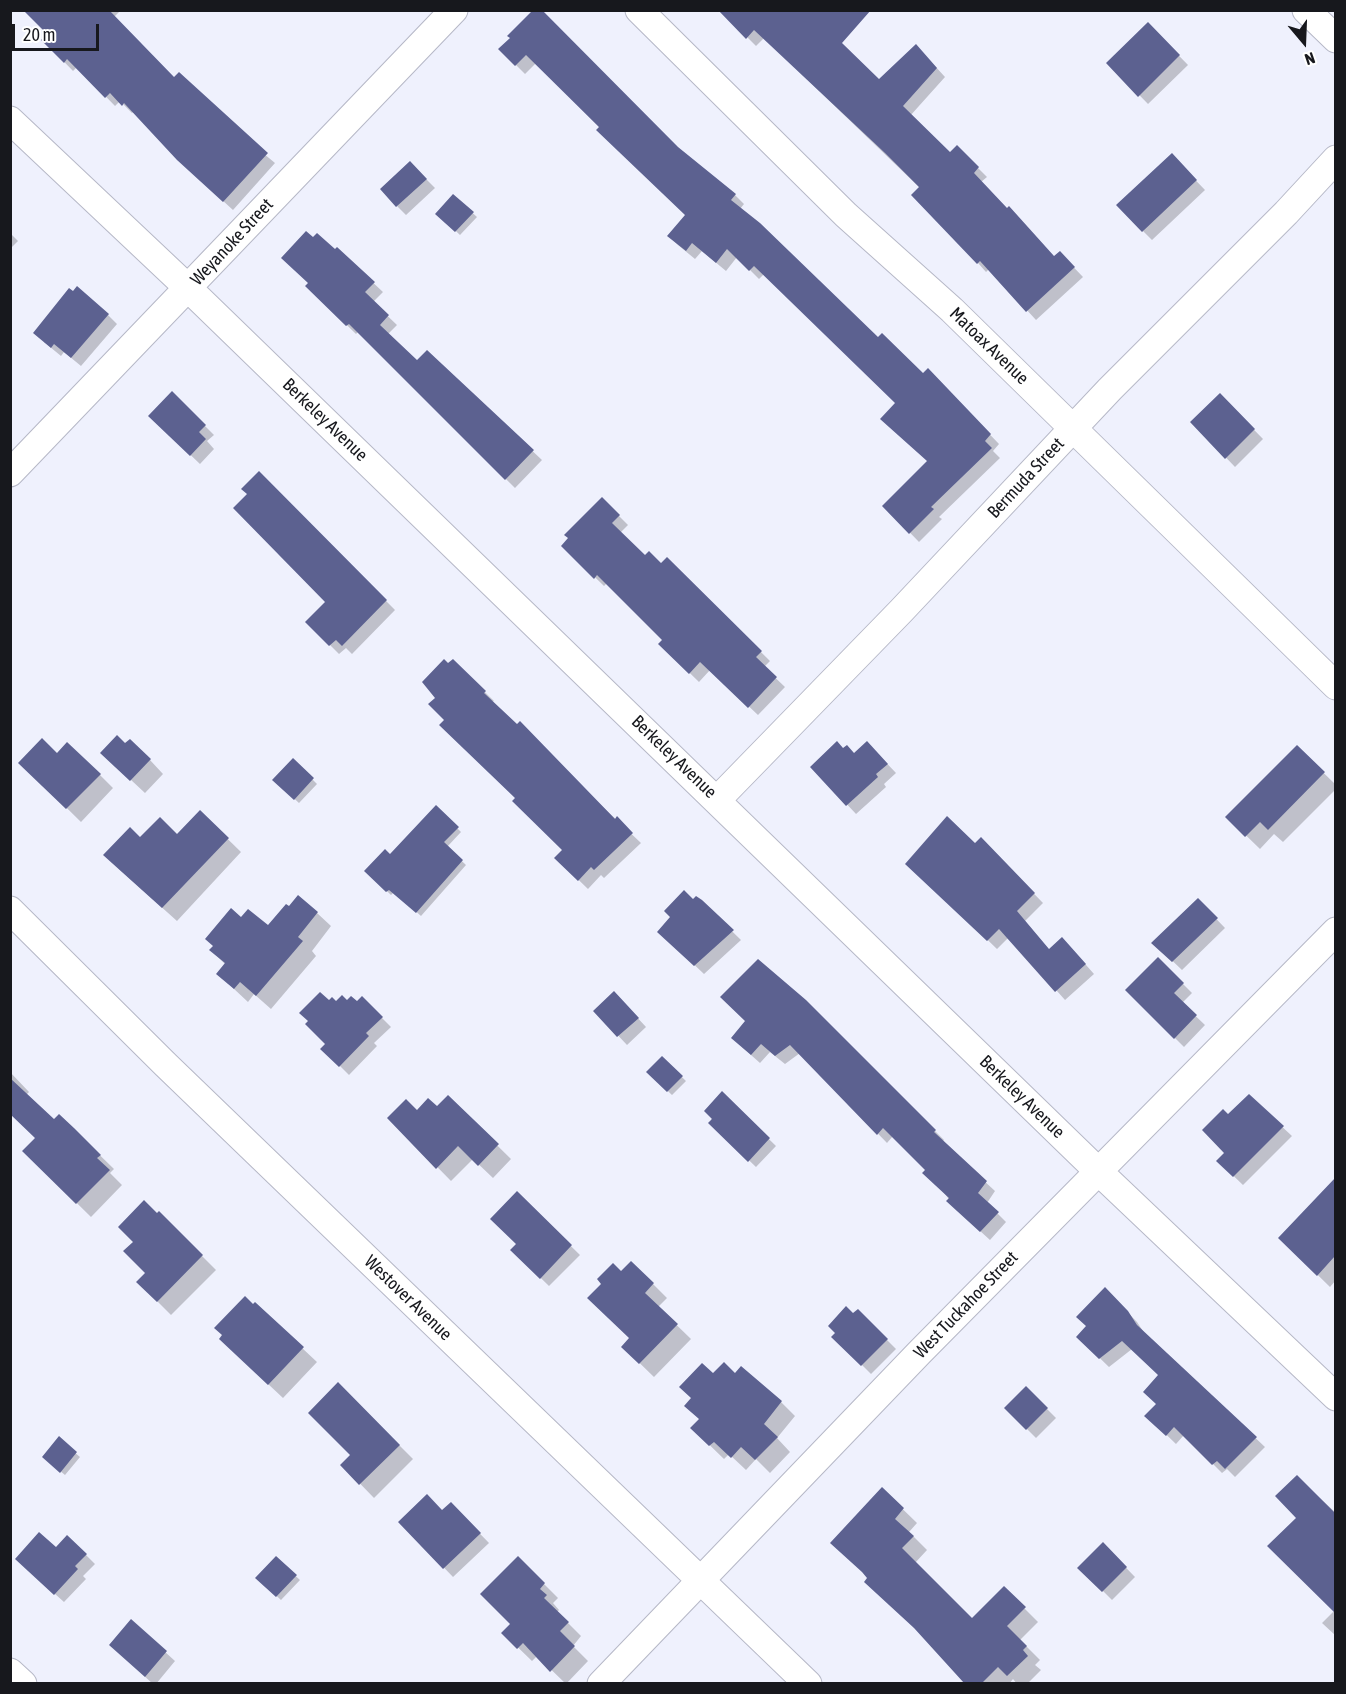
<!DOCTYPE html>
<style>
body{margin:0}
#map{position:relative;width:1346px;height:1694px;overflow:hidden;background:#eff1fd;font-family:"Asap Condensed",sans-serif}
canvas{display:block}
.frame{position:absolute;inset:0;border:12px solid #17181d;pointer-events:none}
.north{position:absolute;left:1274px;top:12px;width:60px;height:60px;-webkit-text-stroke:4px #fff;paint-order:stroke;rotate:161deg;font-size:16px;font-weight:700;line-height:24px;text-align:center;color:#17181d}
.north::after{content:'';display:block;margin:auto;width:21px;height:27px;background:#17181d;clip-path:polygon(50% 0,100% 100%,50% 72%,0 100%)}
.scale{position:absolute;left:12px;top:24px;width:87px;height:27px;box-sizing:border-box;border:3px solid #17181d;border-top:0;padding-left:8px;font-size:18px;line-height:21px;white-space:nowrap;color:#17181d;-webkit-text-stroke:4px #fff;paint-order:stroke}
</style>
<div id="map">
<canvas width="1346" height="1694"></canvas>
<div class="frame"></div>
<div class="north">N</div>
<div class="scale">20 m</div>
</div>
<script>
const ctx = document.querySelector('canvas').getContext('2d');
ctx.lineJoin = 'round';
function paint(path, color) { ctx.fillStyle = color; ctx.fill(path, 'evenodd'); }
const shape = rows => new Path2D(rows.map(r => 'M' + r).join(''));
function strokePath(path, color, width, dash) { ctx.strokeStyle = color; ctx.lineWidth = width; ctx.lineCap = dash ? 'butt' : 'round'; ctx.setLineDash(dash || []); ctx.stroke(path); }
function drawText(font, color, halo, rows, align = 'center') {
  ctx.font = font + ' "Asap Condensed",sans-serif'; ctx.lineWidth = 4.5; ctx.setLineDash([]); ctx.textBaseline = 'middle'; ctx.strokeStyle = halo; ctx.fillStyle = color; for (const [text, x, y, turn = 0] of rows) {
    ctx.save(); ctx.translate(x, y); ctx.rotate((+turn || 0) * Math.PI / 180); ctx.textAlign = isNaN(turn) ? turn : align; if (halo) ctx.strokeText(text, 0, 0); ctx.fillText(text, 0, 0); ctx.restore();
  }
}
const shadow = shape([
 [26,10,121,10,114,17,174,79,275,163,233,210,188,169,133,112,132,113,120,101,115,106,77,67,73,71,43,40,49,34],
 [720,10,879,81,924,54,945,77,910,116,950,154,957,147,987,177,981,182,1008,210,1055,258,1060,253,1083,277,1036,320,989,269,986,272,978,263,920,188,764,38,756,46],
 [1148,24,1188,65,1148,104,1108,63],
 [512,38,677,148,735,195,744,204,740,209,878,339,923,375,928,370,999,444,993,451,1000,458,939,517,942,519,919,542,884,506,928,461,897,403,764,274,759,279,737,257,726,271,702,251,695,259,678,245,669,236,686,215,536,63,525,74,500,49],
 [1180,164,1205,190,1152,240,1143,231],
 [419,172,435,188,406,215,397,206],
 [454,196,477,217,460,235,438,214],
 [10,233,18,241,10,249],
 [337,249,383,292,373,302,397,325,388,334,417,362,427,352,542,460,515,488,358,332,356,334,316,295],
 [108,315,117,324,81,366,64,352,61,356,44,342],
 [172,393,214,435,207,441,214,449,200,464,159,425],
 [1220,395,1263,439,1235,467,1192,422],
 [259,473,395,610,352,654,346,648,339,654,307,622,327,602,249,494],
 [602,499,628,525,620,533,645,557,661,565,667,559,770,661,764,667,785,687,758,715,710,670,699,682,660,644,664,640,607,583,604,586,563,546],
 [453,661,494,701,492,702,641,843,604,878,601,875,588,889,556,858,564,850,446,720,437,698],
 [125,745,150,760,163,774,145,793,116,766],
 [1297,747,1336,785,1336,789,1283,842,1274,834,1260,849,1227,817],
 [843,750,854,755,876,752,896,773,884,784,886,787,856,814,812,767],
 [57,755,100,775,113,788,81,822,21,763],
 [293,760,317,784,299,803,274,780],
 [436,807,461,832,447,847,466,865,421,916,394,892,391,895,366,871,390,856],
 [200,812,241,852,177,921,119,869,140,840,177,836],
 [981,839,1043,903,1025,921,1050,951,1071,948,1094,974,1065,1000,1009,937,997,949,908,863,975,845],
 [1198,900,1225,928,1182,970,1162,951],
 [693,901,701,901,741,940,704,974,668,940],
 [317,913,331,926,312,951,316,956,271,1009,254,994,248,1002,218,974,226,965,211,950,241,919,268,927],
 [1158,959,1192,993,1182,1003,1205,1025,1184,1047,1127,990],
 [362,998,391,1027,374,1043,377,1046,349,1075,323,1049,327,1044,337,1003,357,1003],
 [805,1001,944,1140,942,1142,995,1191,987,1203,1006,1222,990,1240,957,1210,927,1170,893,1136,887,1143,800,1053,785,1064,770,1052,760,1063,742,1047],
 [623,1002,646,1027,627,1045,595,1011],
 [662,1058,686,1081,672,1095,648,1072],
 [10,1072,29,1092,26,1095,54,1121,73,1129,114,1169,110,1173,122,1185,91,1217,24,1151,37,1138,10,1113],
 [722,1093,776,1146,756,1167,710,1123],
 [1249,1096,1292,1136,1243,1185,1218,1161,1226,1153],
 [448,1097,511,1159,493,1178,473,1159,451,1181,389,1118,437,1108],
 [1329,1187,1336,1193,1336,1280,1330,1287,1280,1238],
 [517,1193,580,1255,549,1286,512,1250,518,1244],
 [159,1213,216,1270,171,1315,138,1282,147,1273,135,1242],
 [621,1273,653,1284,667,1298,658,1307,691,1339,654,1377,623,1347,631,1338],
 [1105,1289,1137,1322,1145,1334,1265,1447,1235,1477,1227,1469,1222,1473,1184,1435,1176,1444,1147,1416,1158,1404,1160,1375,1132,1349,1109,1367,1078,1337,1088,1327],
 [255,1304,317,1362,283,1398,235,1353],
 [858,1311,896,1349,871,1374,834,1337],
 [713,1375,735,1375,781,1402,795,1416,777,1438,790,1452,770,1473,756,1459,746,1470,729,1454,724,1459,692,1428,700,1420],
 [338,1384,413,1459,374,1498,342,1465,352,1455],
 [1026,1388,1056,1418,1036,1438,1006,1408],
 [59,1439,80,1457,65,1475,48,1461],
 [1297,1477,1336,1513,1336,1636,1322,1623,1335,1610,1299,1518],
 [882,1489,917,1523,909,1532,927,1550,915,1563,972,1620,1004,1588,1038,1622,1020,1640,1040,1660,1035,1665,1041,1670,1027,1684,1017,1684,1013,1679,1009,1684,967,1684,869,1578],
 [451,1504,489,1543,453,1577,400,1522,442,1512],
 [1103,1544,1135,1577,1112,1600,1080,1568],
 [56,1549,86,1555,95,1564,83,1576,86,1579,64,1602,26,1568],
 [276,1558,300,1580,281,1600,257,1578],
 [518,1558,558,1598,553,1603,559,1610,557,1612,581,1636,573,1646,588,1661,566,1684,537,1656,532,1661,503,1633,512,1624],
 [131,1621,175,1661,156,1684,153,1684,120,1654]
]);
const building = shape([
 [23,10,109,10,174,77,179,72,268,153,223,202,177,160,124,103,122,106,110,93,105,98,67,59,64,63,41,40,47,34],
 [533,10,542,10,678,147,736,194,731,200,760,223,878,337,882,333,923,373,928,368,991,434,985,441,992,448,931,507,934,509,909,534,882,506,927,461,880,419,895,403,754,266,749,271,727,249,716,263,692,243,686,251,667,236,685,215,596,130,599,127,526,55,515,66,498,49,510,38,507,36],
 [718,10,871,10,842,43,879,79,916,44,937,68,903,106,950,152,957,145,979,167,974,173,1007,208,1009,206,1054,256,1060,251,1075,267,1026,312,980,261,977,264,911,195,919,187,885,153,754,30,746,39],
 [1148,22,1180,55,1138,97,1106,63],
 [1172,153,1197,180,1142,232,1116,205],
 [410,161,427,179,396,207,380,189],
 [453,194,474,212,455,232,435,214],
 [306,231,313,237,317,233,335,249,337,247,375,282,365,292,389,315,380,325,417,360,427,350,534,450,505,480,349,324,346,326,305,286,308,283,281,258],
 [77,286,109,314,71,358,54,344,51,348,33,333,69,288,73,291],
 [172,391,206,425,199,432,206,439,190,456,148,416],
 [1220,393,1255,429,1225,459,1190,422],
 [259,471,387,600,342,646,336,640,329,646,305,622,325,602,233,508,247,494,241,489],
 [602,497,620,515,612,523,645,555,649,551,661,563,667,557,762,651,756,657,777,677,748,708,700,662,689,674,658,644,662,640,597,575,594,579,561,546,568,538,564,535],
 [444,659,448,663,453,659,486,691,484,693,517,724,520,721,615,819,617,816,633,833,594,870,591,867,578,881,554,858,562,850,512,801,515,798,439,725,444,720,428,704,435,698,422,682],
 [117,735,125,743,130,739,151,759,130,781,100,753],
 [42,738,57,753,67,742,101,774,66,809,18,763],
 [837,741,843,748,847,745,854,753,867,741,888,764,876,774,878,777,846,806,810,767],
 [1297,745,1325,772,1268,830,1260,822,1245,837,1225,817],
 [293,758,314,778,294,800,272,780],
 [436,805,459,827,444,842,463,860,416,913,389,890,386,892,364,871,385,849,390,854],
 [200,810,229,838,162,908,103,855,130,827,140,837,160,817,177,834],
 [947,816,975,843,981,837,1035,893,1017,911,1049,949,1062,937,1086,964,1055,992,999,929,987,941,905,864],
 [684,890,693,899,696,896,702,900,734,930,694,966,657,932,670,917,664,911],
 [298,895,318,912,298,937,303,941,256,996,240,982,234,989,216,974,225,963,209,950,213,946,205,939,231,908,241,917,248,909,268,925,286,904,289,906],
 [1198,898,1218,918,1172,962,1151,943],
 [1158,957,1184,983,1174,993,1197,1015,1174,1039,1125,990],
 [758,959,806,1000,936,1130,934,1132,987,1181,978,1193,999,1212,980,1232,946,1201,949,1198,922,1173,925,1170,883,1128,877,1135,790,1045,775,1056,761,1044,751,1055,731,1038,745,1021,720,997],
 [614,991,639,1018,617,1037,593,1011],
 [320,992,329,1000,332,997,336,1001,342,995,347,1000,351,996,357,1001,362,996,383,1017,366,1033,369,1036,339,1067,320,1049,325,1044,305,1024,308,1021,299,1013],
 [662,1056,683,1076,667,1092,646,1072],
 [10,1078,54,1119,59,1114,74,1128,101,1155,97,1158,110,1170,76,1204,22,1151,35,1138,10,1114],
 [722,1091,770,1138,748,1162,708,1123,712,1119,704,1111],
 [1249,1094,1284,1126,1233,1177,1216,1161,1224,1153,1202,1130,1223,1109,1228,1114],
 [448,1095,499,1144,478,1166,458,1146,436,1169,387,1118,406,1099,417,1110,428,1098,437,1106],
 [1335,1178,1335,1256,1317,1276,1278,1238],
 [517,1191,572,1245,540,1279,510,1250,516,1244,490,1219],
 [144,1200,157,1213,159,1211,203,1255,157,1302,136,1282,145,1273,123,1251,133,1242,118,1227],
 [631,1261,654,1283,645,1293,678,1324,639,1364,621,1347,629,1338,587,1298,601,1284,597,1279,613,1263,621,1271],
 [1105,1287,1128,1311,1137,1325,1257,1437,1225,1469,1217,1461,1212,1465,1174,1427,1166,1436,1144,1416,1156,1404,1143,1392,1158,1375,1122,1341,1099,1359,1076,1337,1086,1326,1076,1317],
 [245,1296,253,1304,255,1302,304,1347,268,1385,219,1339,222,1335,214,1328],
 [846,1306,853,1313,858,1309,888,1339,861,1366,831,1337,835,1333,828,1326],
 [724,1362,735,1373,741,1366,782,1401,764,1424,778,1437,755,1460,741,1447,731,1458,714,1442,709,1446,690,1428,699,1419,684,1406,691,1398,679,1387,702,1363,713,1373],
 [338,1382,400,1445,359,1485,340,1465,350,1455,308,1413],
 [1026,1386,1048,1408,1026,1430,1004,1408],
 [59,1436,77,1452,60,1473,42,1457],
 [1297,1475,1335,1513,1335,1613,1267,1546,1296,1518,1275,1496],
 [882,1487,904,1508,895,1519,914,1536,902,1548,972,1618,1004,1586,1026,1607,1007,1626,1027,1646,1023,1650,1028,1656,1007,1676,998,1667,982,1683,964,1683,914,1628,864,1582,867,1578,862,1572,830,1543],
 [427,1494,442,1510,451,1502,481,1533,443,1569,398,1522],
 [39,1532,56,1547,67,1535,87,1554,75,1566,78,1569,54,1595,15,1559],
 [1103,1542,1127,1567,1102,1592,1077,1568],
 [276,1556,297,1575,276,1597,255,1578],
 [518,1556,545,1583,540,1589,547,1595,544,1598,569,1622,560,1631,575,1646,550,1672,523,1643,517,1649,501,1633,510,1624,480,1594],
 [131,1619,167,1651,145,1677,109,1645]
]);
const street = shape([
 [639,10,846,215,952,310,1336,686],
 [1306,10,1336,39],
 [10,120,188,288,1098,1171,1336,1397],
 [10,473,454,10],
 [718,799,901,611,1110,389,1286,213,1336,159],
 [10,910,166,1065,808,1684],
 [10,1672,23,1684],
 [601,1684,919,1353,1336,931]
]);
const streetNames = [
 ["Weyanoke Street",232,242,-47],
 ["Matoax Avenue",989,346,44],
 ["Berkeley Avenue",325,420,44],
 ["Bermuda Street",1026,478,-47],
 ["Berkeley Avenue",674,757,44],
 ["Berkeley Avenue",1022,1097,44],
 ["Westover Avenue",408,1298,44],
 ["West Tuckahoe Street",966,1305,-46]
];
paint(shadow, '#0003');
paint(building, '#5c6190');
strokePath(street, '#b6b8c7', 29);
strokePath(street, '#fff', 27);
drawText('18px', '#17181d', '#fff', streetNames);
</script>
